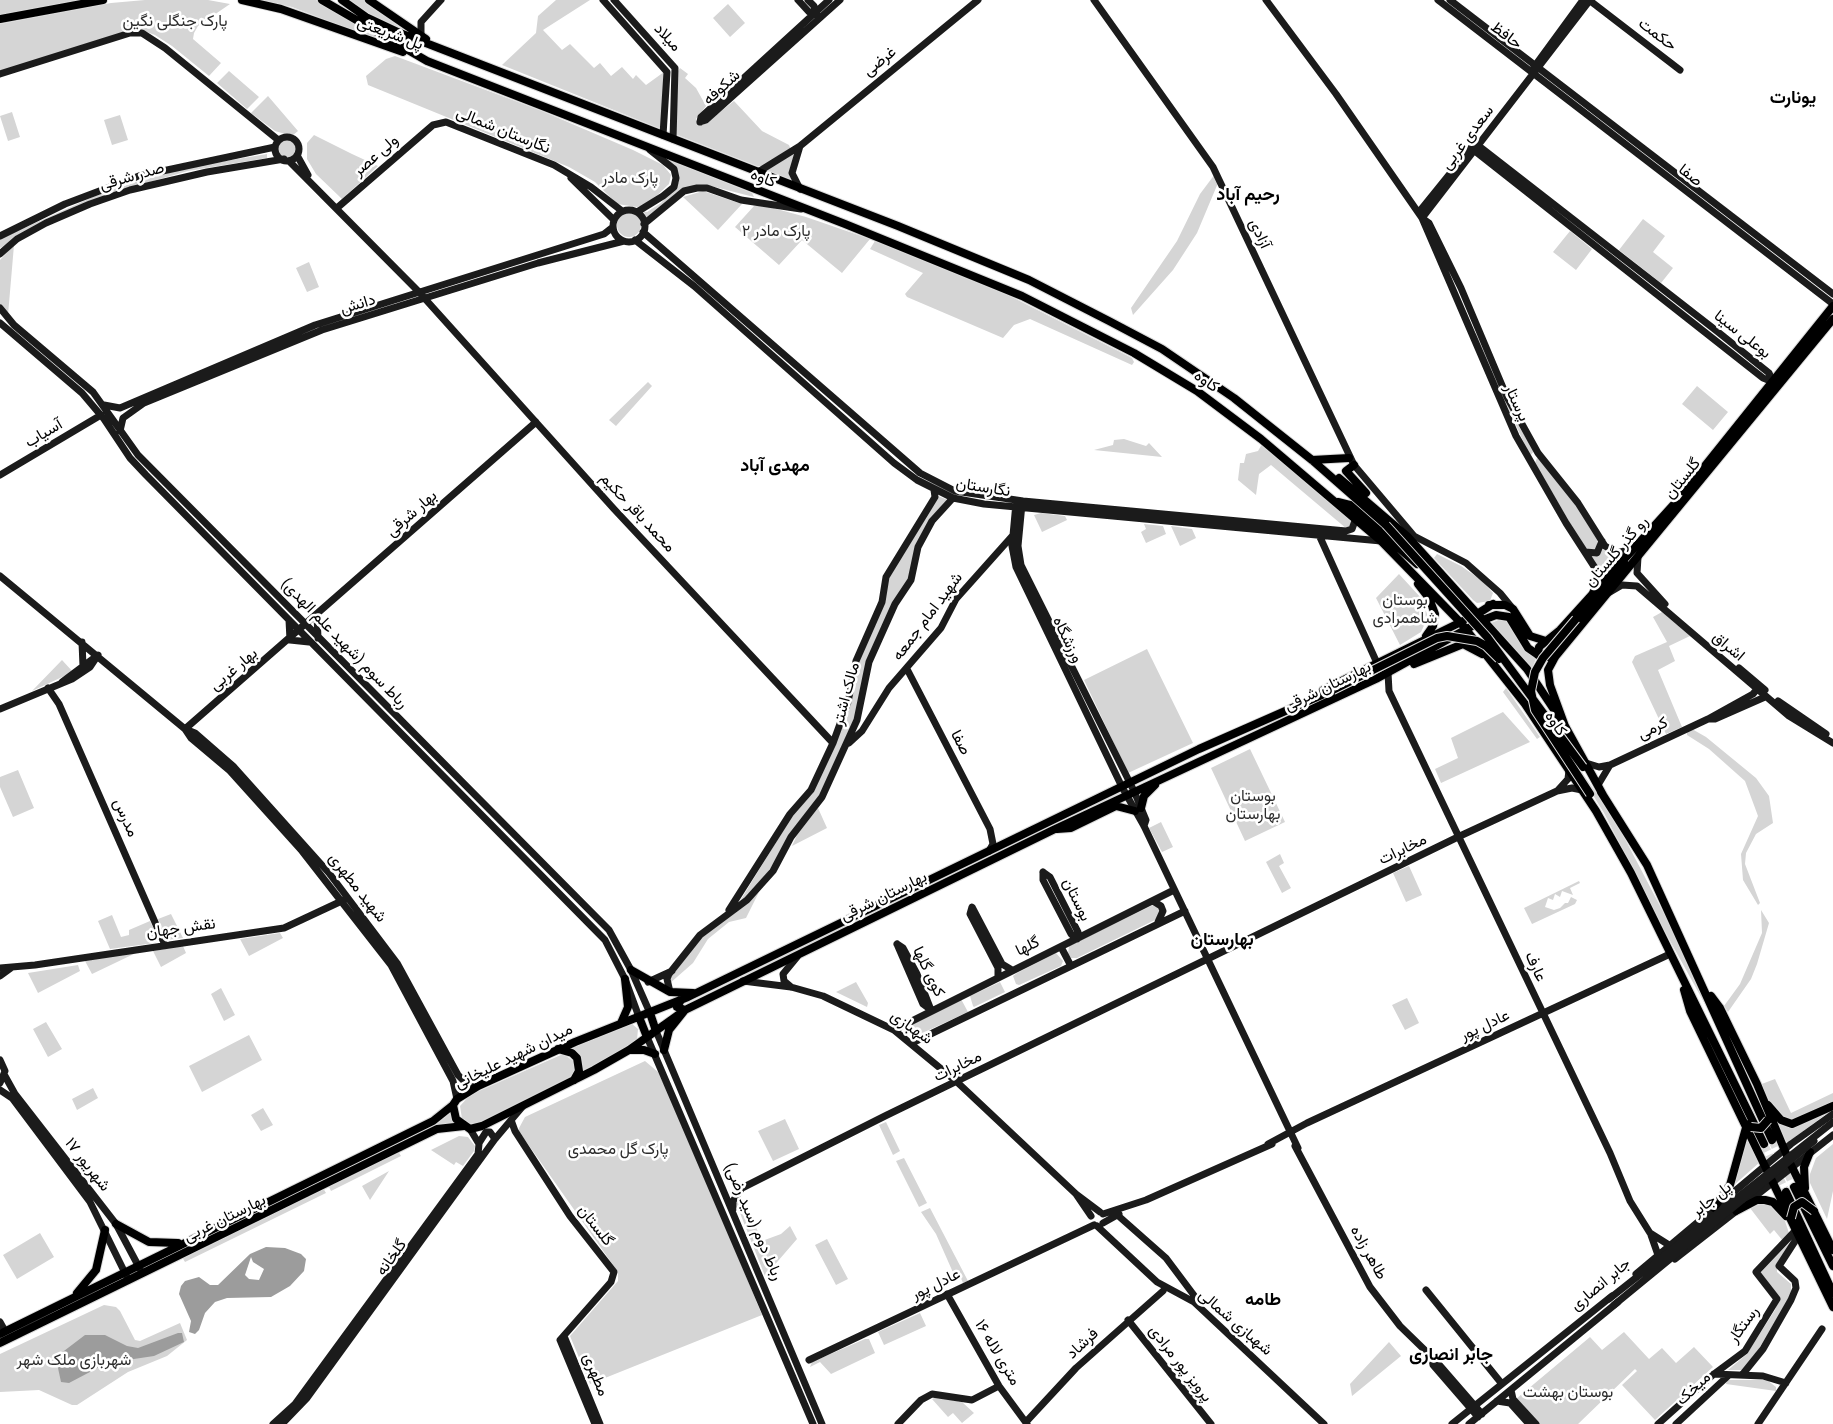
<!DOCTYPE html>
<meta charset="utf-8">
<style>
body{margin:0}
canvas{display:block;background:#fff}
</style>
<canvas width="1833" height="1424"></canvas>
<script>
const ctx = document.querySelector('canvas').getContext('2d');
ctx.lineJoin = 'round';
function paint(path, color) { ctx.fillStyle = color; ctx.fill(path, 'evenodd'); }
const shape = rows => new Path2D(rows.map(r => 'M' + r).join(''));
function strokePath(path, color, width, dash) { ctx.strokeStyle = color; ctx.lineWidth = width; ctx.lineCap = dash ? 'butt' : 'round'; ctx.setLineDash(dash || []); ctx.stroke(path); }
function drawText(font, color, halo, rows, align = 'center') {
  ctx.font = font + ' "Roboto Condensed",Vazirmatn,sans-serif'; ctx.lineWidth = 5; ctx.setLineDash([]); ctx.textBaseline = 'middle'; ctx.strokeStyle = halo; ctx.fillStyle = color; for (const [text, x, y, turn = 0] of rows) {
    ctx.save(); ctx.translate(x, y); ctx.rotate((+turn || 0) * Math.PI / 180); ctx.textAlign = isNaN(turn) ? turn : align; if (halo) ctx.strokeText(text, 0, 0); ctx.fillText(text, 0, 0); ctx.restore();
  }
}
const green = shape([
 [0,0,81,0,0,15],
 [145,0,208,0,230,4,198,26,194,33,193,39,221,63,209,76,172,46,155,35,141,30,127,31,0,71,0,24,111,3],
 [261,0,316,0,393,46,292,7],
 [349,0,364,0,407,33,375,18],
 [556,0,590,0,543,30,562,50,570,44,594,68,600,63,611,76,622,67,633,79,636,75,646,85,664,72,661,129,502,65,536,33,538,16],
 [728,4,745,23,730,37,713,18],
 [395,56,542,111,633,150,663,165,671,175,669,184,648,204,637,207,617,204,595,182,569,167,368,85,366,76,386,59],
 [680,68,688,74,685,78,696,88,706,106,696,119,700,125,703,125,734,101,762,131,789,145,791,150,765,166,757,166,675,134,678,71],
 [229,71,259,97,247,109,217,83],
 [268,96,298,131,292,136,275,131,251,113],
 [12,112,20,137,8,141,0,116],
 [120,115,128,140,112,145,104,120],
 [314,135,352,154,378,166,342,199,316,174,307,159,307,143],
 '278 149a9 9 0 1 1 18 0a9 9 0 1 1-18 0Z',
 [795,152,791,168,794,181,767,170],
 [267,154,267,158,188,171,111,193,0,248,0,239,95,196,150,177,196,166],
 [667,159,752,193,754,197,711,186,698,186,675,194,647,218,643,211,647,212,661,203,679,182,679,176],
 [1215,174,1218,183,1197,233,1173,270,1133,315,1131,308,1177,241,1200,194],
 [703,191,742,204,718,230,683,197],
 [762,205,806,217,870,239,842,273,802,240,779,265,735,227,754,206],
 '617 225a12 12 0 1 1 24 0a12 12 0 1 1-24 0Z',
 [1643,219,1665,236,1653,252,1673,268,1661,283,1619,250],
 [1570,231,1592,249,1576,270,1553,252],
 [875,241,1008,295,1132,358,1134,362,1132,365,1030,319,1014,325,1003,338,907,297,905,294,923,273,870,249],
 [14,245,8,315,0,304,0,260],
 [309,262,319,287,307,292,296,268],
 [1476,333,1515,420,1534,451,1530,456,1474,334],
 [648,382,652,386,616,426,609,420],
 [1697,386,1728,412,1713,430,1682,404],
 [1124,439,1146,446,1149,443,1162,457,1094,450,1113,445,1114,440],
 [1262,444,1351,520,1352,523,1347,529,1271,465,1259,474,1256,495,1238,480,1240,463,1244,463,1246,454,1258,451],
 [1537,458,1540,459,1577,505,1598,540,1596,550,1585,549,1535,463],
 [938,496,948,500,926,528,912,573,866,664,854,721,819,798,767,873,747,897,740,901,792,816,813,793,848,714,858,661,889,577],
 [1041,513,1065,516,1067,520,1042,532,1034,515],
 [1144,524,1163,526,1166,534,1146,543,1141,532,1146,529],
 [1171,526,1192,529,1196,538,1180,546],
 [1603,549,1618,558,1600,578,1599,568,1590,557,1598,556],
 [1437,554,1461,566,1481,580,1493,593,1490,601,1477,603,1473,600,1434,558],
 [1399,574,1422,599,1428,617,1421,632,1400,645,1376,598],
 [1662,612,1690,636,1669,646,1675,661,1658,670,1682,727,1666,734,1632,662,1635,656,1667,642,1653,617],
 [1501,619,1512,624,1536,659,1531,670,1491,623],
 [1147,649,1193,743,1128,773,1084,680],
 [62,660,73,672,32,691],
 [1506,688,1540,737,1537,739,1503,692],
 [1503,712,1530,742,1441,783,1435,769,1458,758,1451,738],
 [1549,725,1609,811,1624,837,1682,948,1711,1015,1659,921,1604,813],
 [1692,729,1706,737,1756,778,1769,796,1773,823,1756,834,1746,853,1745,864,1760,903,1758,905,1743,880,1741,854,1758,816,1745,781,1709,749,1687,735,1687,732],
 [1250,749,1285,822,1245,841,1211,768],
 [18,770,34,808,13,817,0,787,0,777],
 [818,808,827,828,792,846,797,835],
 [1161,822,1173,847,1162,852,1149,828],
 [1280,854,1284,863,1279,866,1291,888,1282,893,1266,862],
 [1409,866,1422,895,1406,902,1393,873],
 [1579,881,1580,883,1570,888,1573,895,1562,891,1560,897,1555,894,1553,900,1548,898,1545,907,1554,910,1560,908,1565,903,1568,903,1571,897,1577,900,1575,904,1532,924,1524,908],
 [759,892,746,918,729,922,708,939,693,963,669,984,671,974,699,940],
 [1155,904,1160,912,1155,920,1077,958,1071,958,1068,954,1069,946],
 [1761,910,1769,923,1757,964,1751,979,1728,1012,1724,1006,1740,984,1762,933],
 [171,914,183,938,167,940,158,919],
 [112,915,121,937,129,935,129,930,150,921,159,939,155,943,110,949,98,921],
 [280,933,283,938,249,956,240,939],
 [183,946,186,953,161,967,153,951],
 [138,952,92,974,85,961],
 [1056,953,1063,961,1061,966,1019,985,1016,984,1013,976,1017,973],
 [78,965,80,971,38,993,28,973],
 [856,982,868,1003,867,1007,836,992],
 [1000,982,1005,992,974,1007,973,1006,970,996],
 [221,988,235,1015,224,1021,211,994],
 [1407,998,1419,1023,1405,1030,1392,1005],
 [961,999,968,1012,916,1036,905,1028],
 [46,1022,62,1049,48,1057,33,1029],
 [631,1023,638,1029,637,1040,579,1075,581,1070,566,1048],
 [249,1035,262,1060,202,1092,189,1066],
 [563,1054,575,1062,576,1069,572,1077,482,1122,470,1124,462,1119,460,1106,470,1095],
 [645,1061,658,1072,680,1117,762,1315,590,1384,570,1336,618,1281,618,1272,518,1130,525,1117],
 [1775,1079,1791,1113,1833,1093,1833,1102,1811,1114,1789,1121,1783,1119,1766,1100,1759,1085],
 [93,1088,98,1098,77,1110,72,1099],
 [263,1108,273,1125,261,1131,251,1115],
 [1833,1109,1787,1143,1775,1119,1781,1123],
 [450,1111,456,1123,440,1125,142,1270,143,1266,439,1121],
 [785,1119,799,1149,773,1161,758,1131],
 [886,1122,900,1151,893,1155,879,1125],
 [459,1136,468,1137,475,1146,474,1151,463,1166,456,1162,454,1165,431,1150],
 [1745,1136,1760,1162,1734,1185,1742,1158],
 [1833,1144,1833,1191,1827,1219,1810,1183,1810,1174,1816,1158],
 [398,1151,401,1156,331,1191,328,1185],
 [904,1158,927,1203,919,1207,896,1161],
 [389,1171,370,1200,362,1186],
 [323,1188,326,1193,185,1262,182,1257],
 [740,1196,742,1201,744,1200,762,1241,781,1234,790,1226,797,1239,765,1276,736,1203],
 [1758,1203,1770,1205,1784,1218,1789,1233,1783,1241,1774,1230,1770,1234,1750,1208],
 [930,1208,968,1281,963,1283,960,1276,955,1277,936,1234,921,1212],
 [40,1233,54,1257,17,1279,3,1255],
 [827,1239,848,1279,836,1285,815,1245],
 [1792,1240,1777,1265,1777,1272,1791,1284,1791,1295,1758,1350,1743,1370,1728,1370,1747,1354,1775,1310,1779,1299,1760,1273],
 [104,1305,116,1307,120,1311,135,1340,140,1341,180,1323,187,1340,167,1356,128,1372,77,1405,72,1405,39,1390,0,1392,0,1354],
 [920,1313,926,1326,884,1345,878,1332],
 [1624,1332,1649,1359,1662,1348,1676,1363,1694,1347,1713,1367,1655,1420,1622,1385,1637,1371,1635,1369,1578,1424,1540,1424,1516,1399,1590,1337,1602,1350],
 [865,1339,869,1339,875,1353,831,1374,820,1362,810,1367,812,1362],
 [1389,1342,1401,1356,1352,1396,1350,1384],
 [1727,1380,1767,1380,1776,1387,1776,1391,1726,1384],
 [936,1397,962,1402,974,1413,962,1423,953,1413,948,1417,932,1399]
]);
const water = shape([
 [266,1247,285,1248,301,1254,306,1259,304,1271,290,1286,271,1297,227,1298,215,1302,205,1313,199,1330,195,1334,189,1332,191,1321,179,1294,181,1286,185,1281,199,1277,210,1285,218,1285,250,1254],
 [251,1257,253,1262,264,1269,259,1280,249,1279,245,1275],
 [178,1333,182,1333,184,1342,154,1356,107,1363,69,1383,61,1382,58,1368,60,1354,85,1335,105,1335,127,1346,138,1348]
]);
const primaryTunnel = shape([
 [1772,1140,1794,1187],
 [1764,1144,1786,1192]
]);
const secondary = shape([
 [603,0,667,72,663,135],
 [614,0,675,68,673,139],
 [798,0,809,12,817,15],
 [808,0,814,6,815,13],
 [1094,0,1213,167,1354,465,1414,536,1466,563,1500,593,1513,609],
 [1266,0,1336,94,1422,218,1429,223,1461,288,1507,397,1538,453,1578,503,1605,546,1617,553,1632,549],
 [1438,0,1833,304],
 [1450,0,1833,294],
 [1589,0,1680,70],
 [421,36,421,22,441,0],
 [1534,67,1583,0],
 [0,74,130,33,142,33,165,48,277,139],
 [700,122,706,120,840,0],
 [700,122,701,117,829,0],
 '275 149a12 12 0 1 1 24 0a12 12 0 1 1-24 0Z',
 [1475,143,1718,332,1769,373,1773,382],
 [800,146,792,173,800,189],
 [1471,148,1763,378,1773,382],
 [298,157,308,175],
 [289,161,418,291,614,509,833,743],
 [758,172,800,146,978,0],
 [571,178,614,220],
 [337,208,433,125,446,122,554,165,591,187,622,211],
 '613 226a16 16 0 1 1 32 0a16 16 0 1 1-32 0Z',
 [637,212,663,196,674,187,676,178,674,169,650,150],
 [1419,212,1474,144],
 [1422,218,1516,436,1566,523,1597,571,1593,592],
 [1422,218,1590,0],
 [644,224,684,191,697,188,707,188,741,200,801,209],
 [643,232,920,473,955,491,1023,501,1346,531,1352,529,1356,518],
 [0,236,65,204,139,176,275,147],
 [635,240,694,286,894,463,917,480,953,498,984,504,1381,541],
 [0,254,17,239,46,223,90,204,130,190,207,172,284,159],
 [0,308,14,325,93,392,138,455,609,930,631,970,650,1013],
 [0,323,82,393,104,419,130,458,146,475,605,940,625,979,639,1017],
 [104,405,120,408,315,325,604,234,613,227],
 [120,431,123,418,144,403,322,330,538,263,624,241],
 [0,475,101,415],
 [1016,503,1012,546,1016,567,1122,787,1144,826,1298,1148],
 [1022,504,1018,546,1021,565,1134,791,1146,820,1144,826],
 [1319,535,1377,663],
 [1585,552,1597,553,1602,541],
 [1638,557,1637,573,1665,604],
 [0,576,185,729,191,738,229,770,302,851,391,965,453,1081,457,1099],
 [1610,592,1622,585,1637,586,1789,716,1833,743],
 [317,616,318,638],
 [289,620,290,640,309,642],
 [82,642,83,666],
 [1739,668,1765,690],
 [907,669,990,829,993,844,989,851],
 [1388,673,1389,691,1610,1153,1630,1201,1650,1233,1669,1245],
 [48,688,59,704,165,945],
 [1778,701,1826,734],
 [0,709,72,679,90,667,98,655,62,682],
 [1708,719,1715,719,1765,697],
 [185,729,195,733,234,767,329,873,397,963,458,1075,464,1081,478,1086],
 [185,729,536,422],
 [849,743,862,731,889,688,941,628,956,599,1014,534],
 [1586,763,1599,767,1610,765,1598,785],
 [1610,765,1708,719,1753,694,1757,689],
 [1558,790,1568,779,1569,770],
 [1043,872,1050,877,1078,932,1077,939,1071,934,1043,880,1043,872],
 [1153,901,1161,906,1163,911,1158,922],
 [729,910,790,814,811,790,833,743,848,702,856,661,882,602,886,577,935,497,934,490],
 [897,944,903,948,917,974,931,1010,923,1004,897,944],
 [1061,947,1071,966],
 [0,968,35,965,284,928,346,899],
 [0,976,11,968],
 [998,977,998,968,970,914,972,907,1002,964,1012,970],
 [743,981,791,987,823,996,894,1030,957,1082,1076,1194],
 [648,982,672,971],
 [791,987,784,981,783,974,797,957],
 [670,992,667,979,669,974,700,935,747,900,773,871,791,837,822,797,857,720,869,662,895,604,911,580,918,547,932,521,953,498],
 [894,1030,1174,890],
 [656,1031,822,1424],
 [647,1037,813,1424],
 [912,1043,1185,911],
 [0,1060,5,1071,0,1083],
 [5,1076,15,1094,116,1224,140,1269],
 [0,1090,12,1098,90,1202,127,1277],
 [511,1120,515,1131,570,1216,614,1272,611,1282,560,1340,595,1424],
 [479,1143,486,1132,490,1132,495,1139],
 [1268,1144,1307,1123,1670,954],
 [1295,1146,1370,1287,1400,1326,1436,1361,1482,1414],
 [1748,1202,1833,1135],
 [733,1209,733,1201,742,1188,885,1116,1460,836,1557,791,1572,788,1582,790],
 [1114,1212,1166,1258,1199,1302],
 [1103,1214,1146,1200,1272,1144],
 [1091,1216,1076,1194,1100,1212],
 [1103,1223,1119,1214],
 [1097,1226,1157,1282,1194,1302,1324,1424],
 [1651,1235,1658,1255],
 [1675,1259,1739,1209],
 [1636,1274,1791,1144,1833,1114],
 [1426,1290,1502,1384],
 [947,1294,999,1386,1027,1424],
 [1128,1320,1211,1424],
 [0,1322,5,1331],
 [564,1336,600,1424],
 [1432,1359,1433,1365,1478,1417],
 [809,1360,1094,1225],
 [1714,1374,1763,1376,1786,1383],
 [1742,1375,1763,1349,1791,1300,1796,1288,1795,1281,1779,1266,1799,1235],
 [1511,1390,1513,1399,1536,1424],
 [1497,1401,1510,1403,1529,1424],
 [1026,1422,1076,1368,1163,1291],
 [273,1424,295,1404,478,1154,479,1144,470,1129],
 [282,1424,307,1398,495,1139,523,1106],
 [898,1424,921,1400,932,1394,972,1400,999,1386],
 [1452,1424,1612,1296],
 [1469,1424,1618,1302],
 [1658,1424,1714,1374,1745,1351,1777,1299,1756,1272,1796,1230],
 [1676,1424,1729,1375],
 [1758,1424,1822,1329]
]);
const primary = shape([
 [242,0,281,9,403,52],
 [322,0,427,61,845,224,1022,296,1134,353,1197,391,1261,439,1381,541,1460,622,1525,704,1596,811,1631,873,1764,1144],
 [342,0,366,17,400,33,898,226,1029,280,1109,321,1162,349,1234,398,1312,460,1386,525],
 [369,0,426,39],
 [0,19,103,0],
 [1312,460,1349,458],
 [1354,465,1346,471,1366,493],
 [1339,478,1407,536,1527,669,1565,726,1603,795],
 [1684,492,1833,306],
 [1338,502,1350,505,1417,564],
 [1418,584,1429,598,1435,614,1433,626,1426,636],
 [1489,605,1505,605,1513,609,1530,636,1546,641],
 [1474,616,1493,604],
 [1576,619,1625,564],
 [1538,655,1539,647,1560,630,1676,502],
 [1414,664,1463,644,1482,654],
 [1323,690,1463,621],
 [1333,690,1199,749,688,997,575,1042,478,1086,457,1099,453,1105,456,1119,470,1129,482,1126,594,1070,629,1050,685,1010,1053,830,1376,679,1483,620,1496,615,1509,617,1528,648,1541,657,1555,657],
 [1565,726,1550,685,1548,670,1555,657,1833,319],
 [1601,792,1647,865,1772,1140],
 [1141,808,1144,796,1155,785],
 [1057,829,1071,828,1116,806,1135,811],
 [631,970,670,992,693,993],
 [1684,990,1690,1011,1833,1307],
 [1711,996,1720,1008,1757,1084,1790,1163,1833,1250],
 [650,1013,656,1031],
 [639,1017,647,1037],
 [621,1023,628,1007,625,979],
 [558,1049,572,1053,577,1058,579,1071,574,1080],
 [630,1050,644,1050,655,1054],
 [664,1050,669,1030,685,1010,677,1007,681,1000],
 [1768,1105,1781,1120,1792,1124,1833,1106],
 [1794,1187,1833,1266],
 [1805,1188,1804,1167,1810,1152],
 [1786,1192,1833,1293],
 [1714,1208,1730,1185,1747,1124],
 [1736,1211,1757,1200,1765,1200,1773,1202,1786,1216],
 [116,1224,149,1242,178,1243],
 [77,1293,96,1270,105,1230],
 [0,1334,433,1121,453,1105],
 [0,1343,437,1129,464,1126]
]);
const secondaryBridge = shape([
 [1609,1299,1833,1122],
 [1614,1305,1814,1141]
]);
const primaryBridge = shape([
 [1386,525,1488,638,1583,767],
 [1576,619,1543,658,1535,672,1531,691,1535,710,1590,794],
 [1333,690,1437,638,1447,636,1477,641,1486,646,1499,659],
 [1751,1127,1761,1128,1768,1120],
 [1791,1218,1794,1207,1802,1202,1814,1211]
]);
const parkNames = [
 ["پارک جنگلی نگین",175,22],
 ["پارک مادر",630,179],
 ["پارک مادر ۲",776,232],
 ["بوستان",1405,601],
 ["شاهمرادی",1405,619],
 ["بوستان",1253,797],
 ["بهارستان",1253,815],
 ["پارک گل محمدی",618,1150],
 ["شهربازی ملک شهر",74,1361],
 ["بوستان بهشت",1568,1393]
];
const streetNames = [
 ["پل شریعتی",390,34,20],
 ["حکمت",1657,35,37],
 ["حافظ",1506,36,37],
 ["میلاد",667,38,48],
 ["غرضی",880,62,-39],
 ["شکوفه",722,88,-42],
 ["نگارستان شمالی",503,131,22],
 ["سعدی غربی",1468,138,-53],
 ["ولی عصر",376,156,-41],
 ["صفا",1690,176,38],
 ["صدر شرقی",132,177,-16],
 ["کاوه",763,179,21],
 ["آزادی",1259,234,65],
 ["دانش",358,305,-17],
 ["بوعلی سینا",1742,335,38],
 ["کاوه",1206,382,35],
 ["پرستار",1516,403,65],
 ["آسیاب",44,434,-31],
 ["گلستان",1683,479,-51],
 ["نگارستان",983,488,9],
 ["محمد باقر حکیم",637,513,47],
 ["بهار شرقی",412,514,-41],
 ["رو گذر گلستان",1617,552,-49],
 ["شهید امام جمعه",928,617,-53],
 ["ورزشگاه",1067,640,64],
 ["رباط سوم (شهید علم الهدی)",344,644,46],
 ["اشراق",1728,647,40],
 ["بهار غربی",234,670,-40],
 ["بهارستان شرقی",1328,687,-26],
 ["مالک اشتر",847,694,-75],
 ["کاوه",1555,724,56],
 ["کرمی",1653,729,-26],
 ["صفا",960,743,62],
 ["مدرس",125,818,66],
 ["مخابرات",1403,850,-26],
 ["شهید مطهری",357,888,52],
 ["بهارستان شرقی",884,897,-26],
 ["بوستان",1076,900,64],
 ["نقش جهان",181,929,-8],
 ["گلها",1028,947,-26],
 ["عارف",1535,967,66],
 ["کوی گلها",928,972,64],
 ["عادل پور",1485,1026,-25],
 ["شهبازی",911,1028,35],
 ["میدان شهید علیخانی",514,1057,-26],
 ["مخابرات",958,1067,-26],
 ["۱۷ شهریور",87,1165,52],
 ["پل جابر",1712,1200,-38],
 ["بهارستان غربی",225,1219,-26],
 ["رباط دوم (سید رضی)",753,1222,67],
 ["گلستان",595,1226,52],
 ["طاهر زاده",1368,1253,61],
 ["گلخانه",392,1258,-54],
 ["عادل پور",936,1285,-26],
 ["جابر انصاری",1601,1285,-40],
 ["شهبازی شمالی",1235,1323,41],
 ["رستگار",1744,1325,-54],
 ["فرشاد",1083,1344,-43],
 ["۱۶ متری لاله",997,1353,59],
 ["پرویز پور مرادی",1180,1364,52],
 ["مطهری",595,1375,68],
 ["میخک",1694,1389,-43]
];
const neighbourhoodNames = [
 ["یونارت",1793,98],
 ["رحیم آباد",1248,195],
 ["مهدی آباد",775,466],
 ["بهارستان",1222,940],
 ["طامه",1263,1300],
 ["جابر انصاری",1451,1355]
];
paint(green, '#d5d5d5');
paint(water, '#9c9c9c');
strokePath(primaryTunnel, '#d9d9d9', 8, [8, 4]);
strokePath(primary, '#dbdbdb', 10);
strokePath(secondary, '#1b1b1b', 7);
strokePath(primary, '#000', 8);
strokePath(primaryBridge, '#dbdbdb', 10, []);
strokePath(secondaryBridge, '#1b1b1b', 7);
strokePath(primaryBridge, '#000', 8);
drawText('16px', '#2c2c2c', '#fff', parkNames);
drawText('16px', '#000', '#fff', streetNames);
drawText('bold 18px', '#000', '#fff', neighbourhoodNames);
</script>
